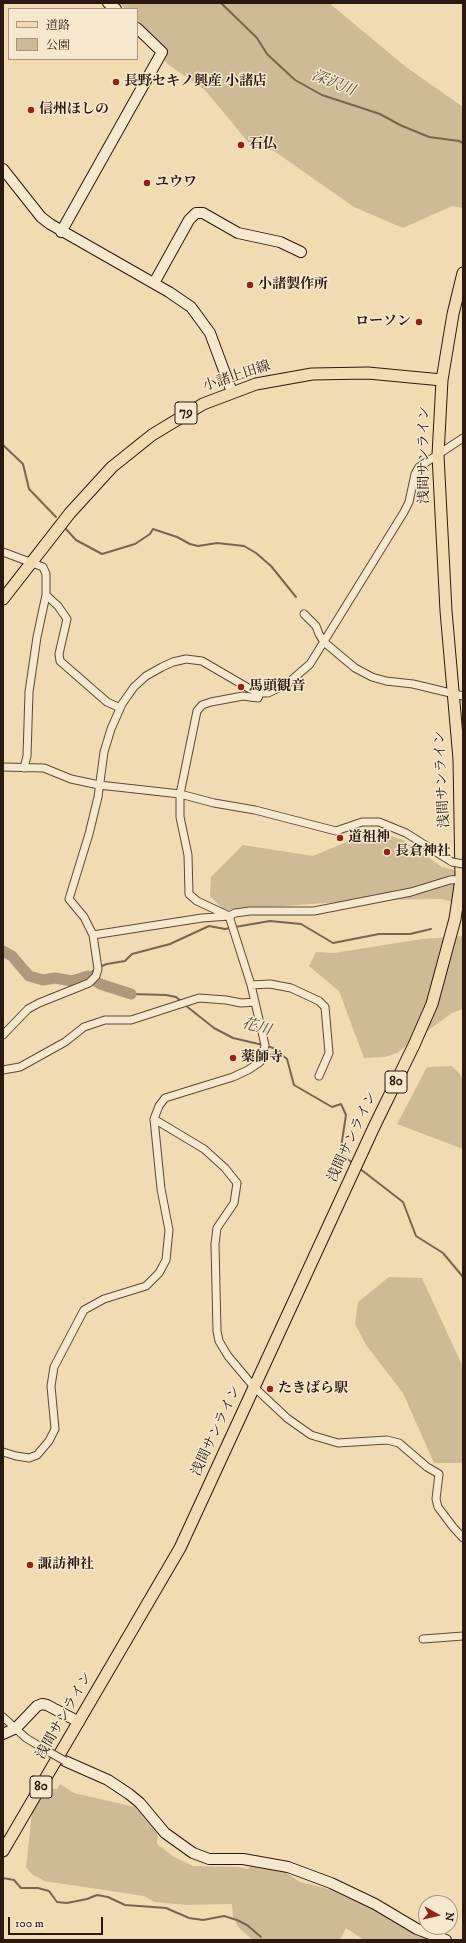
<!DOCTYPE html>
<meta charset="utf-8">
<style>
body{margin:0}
#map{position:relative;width:466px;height:1943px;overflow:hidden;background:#f1dbb2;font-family:"IM FELL DW Pica","Noto Serif JP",serif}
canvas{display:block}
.frame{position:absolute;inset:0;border:4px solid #2b1810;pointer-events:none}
.legend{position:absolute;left:8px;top:8px;width:130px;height:52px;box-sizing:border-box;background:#f6e8cd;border:1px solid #a59581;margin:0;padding:5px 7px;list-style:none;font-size:12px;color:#2b1810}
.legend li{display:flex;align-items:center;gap:8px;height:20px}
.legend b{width:20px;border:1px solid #a59581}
.north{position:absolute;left:418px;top:1895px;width:40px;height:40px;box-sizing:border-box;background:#f6e8cd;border:1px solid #a59581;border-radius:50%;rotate:98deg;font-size:11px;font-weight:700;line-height:16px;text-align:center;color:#2b1810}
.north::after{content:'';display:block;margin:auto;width:14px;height:18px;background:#8f2418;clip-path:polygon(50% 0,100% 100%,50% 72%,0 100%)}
.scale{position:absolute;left:8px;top:1917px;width:95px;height:18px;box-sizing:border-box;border:2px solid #2b1810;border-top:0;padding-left:5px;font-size:12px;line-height:14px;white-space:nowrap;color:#2b1810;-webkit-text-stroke:3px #f6e8cd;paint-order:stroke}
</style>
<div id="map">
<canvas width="466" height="1943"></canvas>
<div class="frame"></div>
<ul class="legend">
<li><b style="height:5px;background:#f1dbb2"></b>道路</li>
<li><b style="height:11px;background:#cfba96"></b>公園</li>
</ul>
<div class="north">N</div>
<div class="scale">100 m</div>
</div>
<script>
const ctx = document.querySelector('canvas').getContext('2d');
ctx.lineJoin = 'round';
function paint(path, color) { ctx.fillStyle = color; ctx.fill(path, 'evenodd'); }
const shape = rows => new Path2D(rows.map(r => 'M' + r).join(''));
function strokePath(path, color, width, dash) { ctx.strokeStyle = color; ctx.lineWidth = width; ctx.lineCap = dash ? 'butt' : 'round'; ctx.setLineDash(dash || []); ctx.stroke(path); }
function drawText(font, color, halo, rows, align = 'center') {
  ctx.font = font + ' "IM FELL DW Pica","Noto Serif JP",serif'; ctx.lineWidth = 3; ctx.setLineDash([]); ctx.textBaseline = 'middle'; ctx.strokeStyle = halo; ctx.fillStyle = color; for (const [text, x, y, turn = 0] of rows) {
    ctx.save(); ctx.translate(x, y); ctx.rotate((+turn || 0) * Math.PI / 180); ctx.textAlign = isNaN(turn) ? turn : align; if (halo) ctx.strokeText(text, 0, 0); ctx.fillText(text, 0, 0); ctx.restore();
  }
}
const green = shape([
 [118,3,329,3,406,67,463,107,463,208,452,206,403,228,354,207,274,151,261,148,248,142,205,90,169,65,158,54,137,19,137,9,126,9],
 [373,831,403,840,442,867,463,872,463,905,442,899,370,900,224,910,210,896,211,877,243,845,313,856],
 [463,936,463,1009,452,1013,397,1053,385,1057,364,1058,339,991,309,966,316,952,334,953,422,939],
 [452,1066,461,1075,463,1081,463,1149,397,1124,427,1067],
 [389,1277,422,1278,463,1367,463,1463,434,1463,403,1393,366,1345,355,1324,358,1302],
 [60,1784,74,1793,139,1808,158,1824,157,1844,174,1857,193,1866,238,1867,248,1869,255,1862,273,1864,300,1882,325,1888,372,1908,434,1940,364,1940,346,1928,340,1940,253,1940,239,1928,233,1917,232,1904,187,1905,154,1902,144,1896,44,1881,32,1874,26,1868,33,1803,42,1787,57,1789]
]);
const stream = shape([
 [221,3,257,38,267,54,295,80,322,95,380,114,400,125,429,137,459,141,463,143],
 [3,445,23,464,29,489,56,517],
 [66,529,76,540,102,554,135,544,150,534,153,529,177,537,190,544,198,546,217,543,244,546,256,553,271,566,296,597],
 [235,927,270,921,301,924,333,943,379,934,410,934,431,929],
 [99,967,107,964,125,961,132,954,170,944,209,926,225,929,231,928],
 [88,976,95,969],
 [131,994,166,995,176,997,182,1002],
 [185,1005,214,1028,233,1038,263,1045],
 [267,1046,273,1048,287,1059,294,1085,332,1107,341,1104,346,1115,340,1154,353,1163],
 [359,1168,403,1202,416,1236,443,1253,463,1277],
 [3,1878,14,1880,21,1888,38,1888,49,1891,57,1902,67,1903,87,1899,97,1895,108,1897,125,1905,166,1908,189,1918,203,1920,224,1916,237,1920,247,1925,261,1937]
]);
const river = shape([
 [3,951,12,956,29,976,43,980,55,978,72,981,88,976,100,984,131,994]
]);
const street = shape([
 [3,552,43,567,46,574,46,595,37,637,29,692,27,756,24,768],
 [46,595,58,606,67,619,59,654,60,661,107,702,120,708],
 [304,614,316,626,319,634,324,642,355,668,372,677,386,681,413,684,463,696],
 [3,767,44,768,71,779,99,785,180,794,214,803,255,810,336,831,362,822,379,822,406,833,452,862],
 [227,915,197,901,189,894,188,855,180,817,180,794,197,711,202,705,211,702,243,696,258,698,260,693],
 [93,935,202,918,229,916,235,913,250,911,314,911,411,892,450,880,463,879],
 [251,985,270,984,291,988,319,1001,325,1007,329,1053,319,1076],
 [3,1035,28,1009,39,1003,89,983,96,976,98,969,93,935,84,917,69,899,89,834,98,797,104,752,111,729,122,704,134,687,146,676,162,667,173,662,186,659,202,661,250,689,260,693,268,693,287,684,310,664,404,512,409,502,415,474,419,467,463,438],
 [3,1070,20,1067,65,1042,84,1027,105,1020,131,1020,199,998,226,1000,241,1003,255,1002],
 [154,1119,204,1149,225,1168,237,1183,234,1203,217,1228,215,1244,217,1331,219,1341,228,1356,254,1387,287,1418,311,1435,338,1443,387,1440,399,1443,427,1467,439,1474,436,1499,438,1507,453,1527,463,1538],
 [3,1452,16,1456,29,1458,37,1455,49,1441,55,1429,51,1386,54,1367,84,1310,104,1299,146,1286,159,1273,166,1260,169,1230,161,1189,154,1119,159,1106,165,1098,233,1077,248,1070,260,1062,263,1056,265,1045,251,985,229,916],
 [423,1639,463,1636],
 [3,1717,26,1738,51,1753]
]);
const secondary = shape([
 [108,3,116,9],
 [3,169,41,217,50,224,169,292,191,307,210,333,232,392],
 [61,232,162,52,137,28],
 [154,283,189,220,196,213,203,213,238,233,280,242,301,252],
 [3,1734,16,1728,37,1706,42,1704,47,1705,79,1722],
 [65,1761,108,1780,129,1794,140,1803,165,1833,193,1853,209,1859,243,1859,288,1867,331,1883,375,1904,417,1929,446,1940]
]);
const primary = shape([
 [3,599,70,513,112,467,152,435,203,404,256,384,312,374,368,373,442,380],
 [3,1851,180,1548,374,1127,414,1045,432,1004,455,919,461,879,459,759,446,611,438,455,442,380,453,314,463,273]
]);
const streetBridge = shape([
 [452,862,463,864],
 [51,1753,65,1761]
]);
const markers = [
 [116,82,4,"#8f2418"],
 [31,110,4,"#8f2418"],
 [241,145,4,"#8f2418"],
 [147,183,4,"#8f2418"],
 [250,285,4,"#8f2418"],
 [419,322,4,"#8f2418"],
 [241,687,4,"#8f2418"],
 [340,838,4,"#8f2418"],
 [387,852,4,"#8f2418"],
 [233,1058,4,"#8f2418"],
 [270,1389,4,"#8f2418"],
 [30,1565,4,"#8f2418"]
];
const shields = [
 [186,413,22],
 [396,1082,22],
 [41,1787,22]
];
const shieldNames = [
 ["79",186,413],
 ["80",396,1082],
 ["80",41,1787]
];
const poiNames = [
 ["長野セキノ興産 小諸店",124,82],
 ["信州ほしの",39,110],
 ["石仏",249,145],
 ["ユウワ",155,183],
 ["小諸製作所",258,285],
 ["ローソン",411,322,"right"],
 ["馬頭観音",249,687],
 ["道祖神",348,838],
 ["長倉神社",395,852],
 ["薬師寺",241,1058],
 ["たきばら駅",278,1389],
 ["諏訪神社",38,1565]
];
const streetNames = [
 ["小諸上田線",237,377,-18],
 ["浅間サンライン",425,455,-90],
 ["浅間サンライン",443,779,-93],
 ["浅間サンライン",353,1137,-65],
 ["浅間サンライン",217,1431,-65],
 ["浅間サンライン",65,1716,-60]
];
const waterNames = [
 ["深沢川",333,84,22],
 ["花川",256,1028,15]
];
paint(green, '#cfba96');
strokePath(stream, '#7a6550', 2);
strokePath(river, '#ae997b', 11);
strokePath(street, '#5c4938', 9);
strokePath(secondary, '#2b1810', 12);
strokePath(primary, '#2b1810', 13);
strokePath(street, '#f6e8cd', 7);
strokePath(secondary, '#f6e8cd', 10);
strokePath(primary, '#f1dbb2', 11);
strokePath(streetBridge, '#5c4938', 9, []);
strokePath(streetBridge, '#f6e8cd', 7);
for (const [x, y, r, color] of markers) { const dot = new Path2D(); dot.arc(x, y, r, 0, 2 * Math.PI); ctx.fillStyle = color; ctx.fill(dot); strokePath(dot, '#f6e8cd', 1.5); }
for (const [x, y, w] of shields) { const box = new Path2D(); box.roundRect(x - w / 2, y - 11, w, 22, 3); ctx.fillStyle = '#f6e8cd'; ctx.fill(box); strokePath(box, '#2b1810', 1); }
drawText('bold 13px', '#2b1810', null, shieldNames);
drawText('bold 14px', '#2b1810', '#f6e8cd', poiNames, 'left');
drawText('14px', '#2b1810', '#f6e8cd', streetNames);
drawText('italic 15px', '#5f4c3b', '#f6e8cd', waterNames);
</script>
